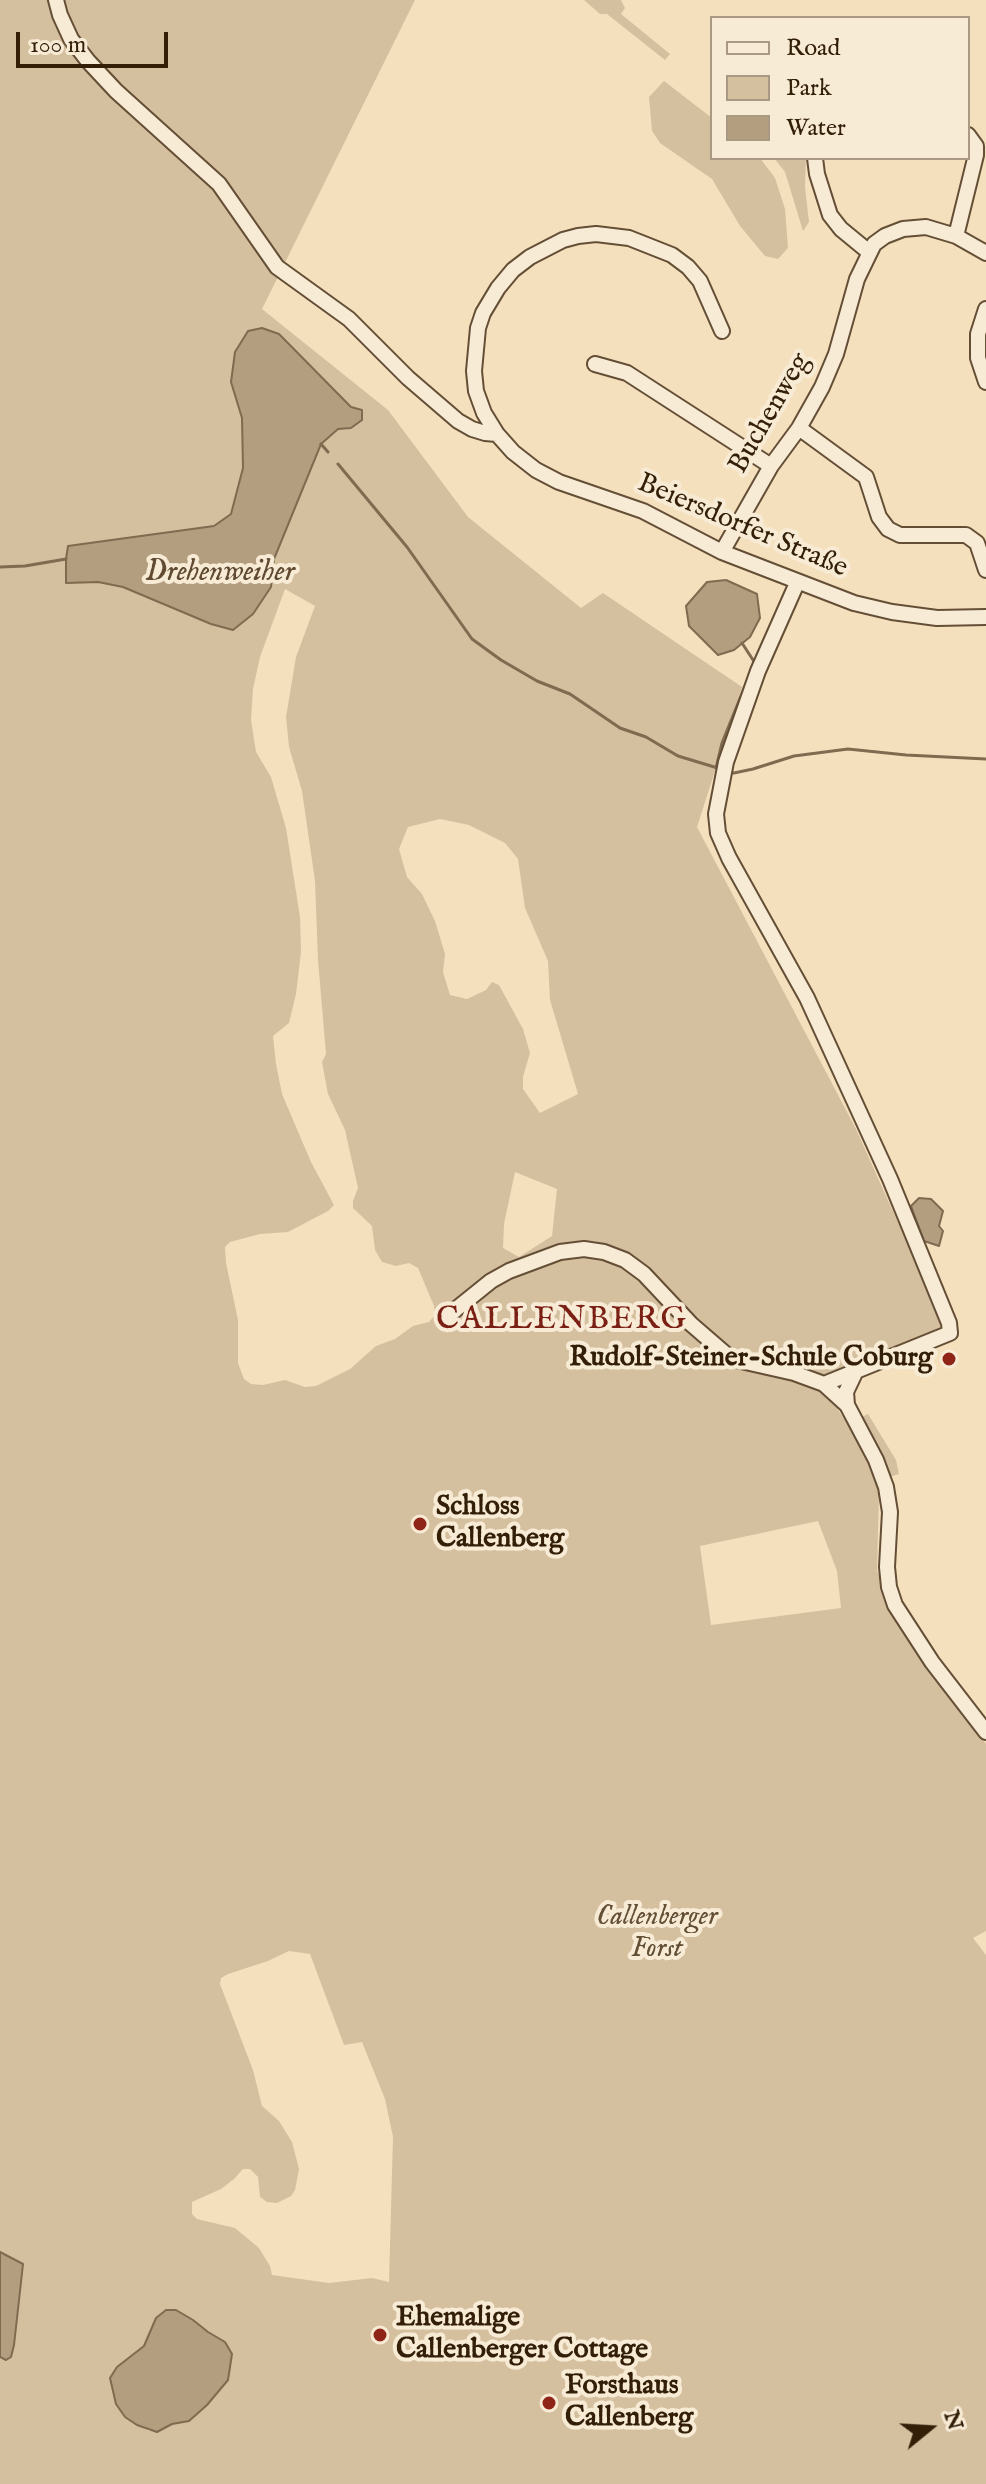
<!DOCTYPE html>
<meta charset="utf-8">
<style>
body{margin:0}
#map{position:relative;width:986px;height:2484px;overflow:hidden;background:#f5e0be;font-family:"IM FELL English",serif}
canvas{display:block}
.legend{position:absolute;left:710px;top:16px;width:260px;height:144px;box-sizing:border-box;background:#f8ebd5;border:2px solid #a99983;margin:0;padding:10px 14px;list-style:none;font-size:24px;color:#331f08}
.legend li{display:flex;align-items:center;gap:16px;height:40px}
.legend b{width:40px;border:2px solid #a99983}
.north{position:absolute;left:890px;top:2388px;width:80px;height:80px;-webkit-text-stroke:6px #f8ebd5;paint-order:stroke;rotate:72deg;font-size:22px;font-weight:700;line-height:32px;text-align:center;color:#331f08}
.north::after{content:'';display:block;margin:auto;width:28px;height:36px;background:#331f08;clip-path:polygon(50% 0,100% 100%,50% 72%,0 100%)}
.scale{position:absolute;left:16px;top:32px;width:152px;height:36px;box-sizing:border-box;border:4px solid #331f08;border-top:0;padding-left:10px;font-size:24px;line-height:28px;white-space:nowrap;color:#331f08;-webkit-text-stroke:6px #f8ebd5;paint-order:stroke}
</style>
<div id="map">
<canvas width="986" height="2484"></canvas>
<ul class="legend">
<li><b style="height:10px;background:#f8ebd5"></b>Road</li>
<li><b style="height:22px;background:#d4bf9f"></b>Park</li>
<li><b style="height:22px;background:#b39e80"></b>Water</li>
</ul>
<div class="north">N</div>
<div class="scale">100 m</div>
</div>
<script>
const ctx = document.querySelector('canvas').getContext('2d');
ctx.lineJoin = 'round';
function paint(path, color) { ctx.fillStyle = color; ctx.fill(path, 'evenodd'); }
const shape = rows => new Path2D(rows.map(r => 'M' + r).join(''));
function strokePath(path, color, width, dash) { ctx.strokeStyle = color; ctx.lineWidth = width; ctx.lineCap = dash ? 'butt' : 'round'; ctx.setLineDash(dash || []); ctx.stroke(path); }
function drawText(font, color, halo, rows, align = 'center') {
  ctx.font = font + ' "IM FELL English",serif'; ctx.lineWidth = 8; ctx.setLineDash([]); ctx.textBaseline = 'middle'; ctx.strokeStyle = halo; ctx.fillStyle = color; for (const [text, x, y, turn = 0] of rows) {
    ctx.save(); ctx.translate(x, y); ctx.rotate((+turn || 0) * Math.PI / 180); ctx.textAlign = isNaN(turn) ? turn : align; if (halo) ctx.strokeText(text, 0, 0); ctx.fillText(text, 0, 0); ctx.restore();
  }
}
const green = shape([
 [0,0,415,0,262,309,388,410,468,517,581,608,603,593,742,687,697,827,856,1129,943,1323,936,1334,849,1372,827,1393,864,1449,879,1492,877,1571,906,1638,986,1744,986,1931,973,1938,986,1955,986,2484,0,2484,0,2357,6,2360,11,2356,23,2265,0,2252],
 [231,382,362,410,362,420,351,428,338,429,321,444,274,559,271,587,233,630,211,624,123,587,98,582,66,583,69,546,214,526,231,514,243,469,242,418],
 [285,589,315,606,296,657,286,717,289,747,302,791,315,881,318,960,326,1054,322,1062,328,1094,345,1130,358,1188,353,1201,353,1208,372,1226,375,1250,382,1262,396,1266,409,1263,418,1268,434,1306,435,1315,429,1322,413,1326,395,1339,376,1346,350,1369,316,1386,305,1387,285,1380,263,1385,251,1384,244,1379,238,1363,238,1320,226,1263,225,1247,230,1242,260,1234,288,1232,328,1211,334,1205,311,1162,282,1094,276,1064,273,1036,289,1023,296,994,301,952,300,917,286,828,271,777,256,752,251,720,253,689,260,657],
 [440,819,469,825,505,843,518,859,525,908,548,961,550,1000,578,1094,540,1113,523,1089,523,1077,530,1053,523,1029,499,985,492,982,486,990,467,999,450,995,443,972,445,954,435,921,422,894,407,877,399,849,408,827],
 [515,1172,557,1189,552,1236,519,1257,503,1248,504,1224],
 [818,1521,837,1571,841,1608,711,1625,700,1546],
 [289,1951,310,1954,344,2045,362,2042,385,2099,393,2137,389,2282,372,2278,329,2283,272,2275,270,2266,259,2248,235,2228,197,2219,192,2214,192,2202,221,2189,234,2179,243,2169,250,2169,258,2177,260,2197,267,2202,277,2203,291,2196,295,2190,299,2169,292,2142,279,2121,262,2106,253,2070,220,1984,221,1978,228,1974,268,1961],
 [156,2318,193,2320,208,2333,215,2335,189,2421,172,2424,161,2430,149,2431,125,2417,116,2404,110,2378,117,2368,144,2346],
 [584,0,621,0,625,8,621,14,670,54,665,60,607,14,600,14],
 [664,81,712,118,712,158,760,158,775,178,785,209,788,248,778,259,765,256,740,226,712,179,660,143,652,131,649,97],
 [774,158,806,158,805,187,809,222,803,231,785,172],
 [868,1414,896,1460,899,1474,889,1477,858,1419]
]);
const water = shape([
 [262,328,279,334,351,407,362,410,362,420,351,428,338,429,321,444,274,559,271,587,253,614,233,630,211,624,123,587,98,582,66,583,66,559,68,546,214,526,231,514,243,468,242,418,231,382,235,352,248,331,262,328],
 [726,580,757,594,760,618,750,637,734,650,718,655,689,626,686,606,707,582,726,580],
 [919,1198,931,1199,943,1211,939,1226,943,1231,939,1246,924,1241,911,1206,919,1198],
 [0,2252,23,2264,14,2345,11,2357,6,2360,0,2357,0,2252],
 [166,2310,176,2310,193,2320,208,2332,225,2342,232,2354,228,2380,207,2405,189,2421,172,2424,157,2432,137,2425,125,2417,116,2404,110,2378,117,2367,144,2346,156,2318,166,2310]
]);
const stream = shape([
 [321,444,328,452],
 [338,464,407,547,472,639,501,660,537,681,570,694,620,728,646,737,678,756,721,769],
 [0,567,25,566,66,559],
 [742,643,755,663],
 [716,768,722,743,747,681],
 [729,772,734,773,753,769,794,756,848,749,906,755,986,759]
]);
const minor = shape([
 [56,0,60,15,71,39,88,61,116,91,219,184,277,267,349,319,408,378,458,421,472,429,485,433,497,434],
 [815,158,817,174,830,215,841,229,869,252],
 [956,236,976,155,976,146,968,135],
 [986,309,978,334,978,358,986,382],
 [722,331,700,281,688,267,672,255,629,238,596,234,578,236,563,240,530,257,513,270,498,288,483,313,478,328,474,371,476,391,484,413,497,434,513,452,536,470,559,482,643,511,722,552,854,603,892,612,937,618,986,617],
 [595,364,627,373,771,466],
 [799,428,866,477,879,517,888,529,900,535,966,535,977,543,986,570],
 [722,552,771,466,799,428,822,387,836,354,857,279,874,244,885,236,903,229,926,227,956,236,986,253],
 [797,583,758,671,726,762,716,814,718,833,729,858,807,998,890,1179,949,1323,950,1333,824,1384],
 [445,1318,491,1281,509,1271,560,1252,584,1249,604,1252,625,1260,644,1274,691,1324,728,1356,741,1361,794,1373,824,1384,847,1405],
 [855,1373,846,1392,847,1405,876,1460,886,1487,890,1512,887,1567,889,1587,895,1605,932,1662,986,1732]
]);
const markers = [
 [949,1359,8,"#8f2418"],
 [420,1524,8,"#8f2418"],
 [380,2335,8,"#8f2418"],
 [549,2403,8,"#8f2418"]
];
const streetNames = [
 ["Buchenweg",771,414,-60],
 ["Beiersdorfer Straße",742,527,23]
];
const poiNames = [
 ["Rudolf-Steiner-Schule Coburg",933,1359,"right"],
 ["Schloss",436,1508],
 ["Callenberg",436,1540],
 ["Ehemalige",396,2319],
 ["Callenberger Cottage",396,2351],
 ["Forsthaus",565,2387],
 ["Callenberg",565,2419]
];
const parkNames = [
 ["Callenberger",657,1918],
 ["Forst",657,1950]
];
const waterNames = [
 ["Drehenweiher",220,574]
];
const quarterNames = [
 ["CALLENBERG",562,1321]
];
paint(green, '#d4bf9f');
paint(water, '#b39e80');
strokePath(water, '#806b50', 2);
strokePath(stream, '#806b50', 3);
strokePath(minor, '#644f36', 18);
strokePath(minor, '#f8ebd5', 14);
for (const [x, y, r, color] of markers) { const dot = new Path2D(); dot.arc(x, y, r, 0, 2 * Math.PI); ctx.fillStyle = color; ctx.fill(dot); strokePath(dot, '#f8ebd5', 3); }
drawText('28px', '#331f08', '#f8ebd5', streetNames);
drawText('bold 28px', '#331f08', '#f8ebd5', poiNames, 'left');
drawText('italic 28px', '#634f35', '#f8ebd5', parkNames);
drawText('italic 30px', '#604b32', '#f8ebd5', waterNames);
ctx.letterSpacing = '2px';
drawText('32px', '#7a1f14', '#f8ebd5', quarterNames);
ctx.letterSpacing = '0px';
</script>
